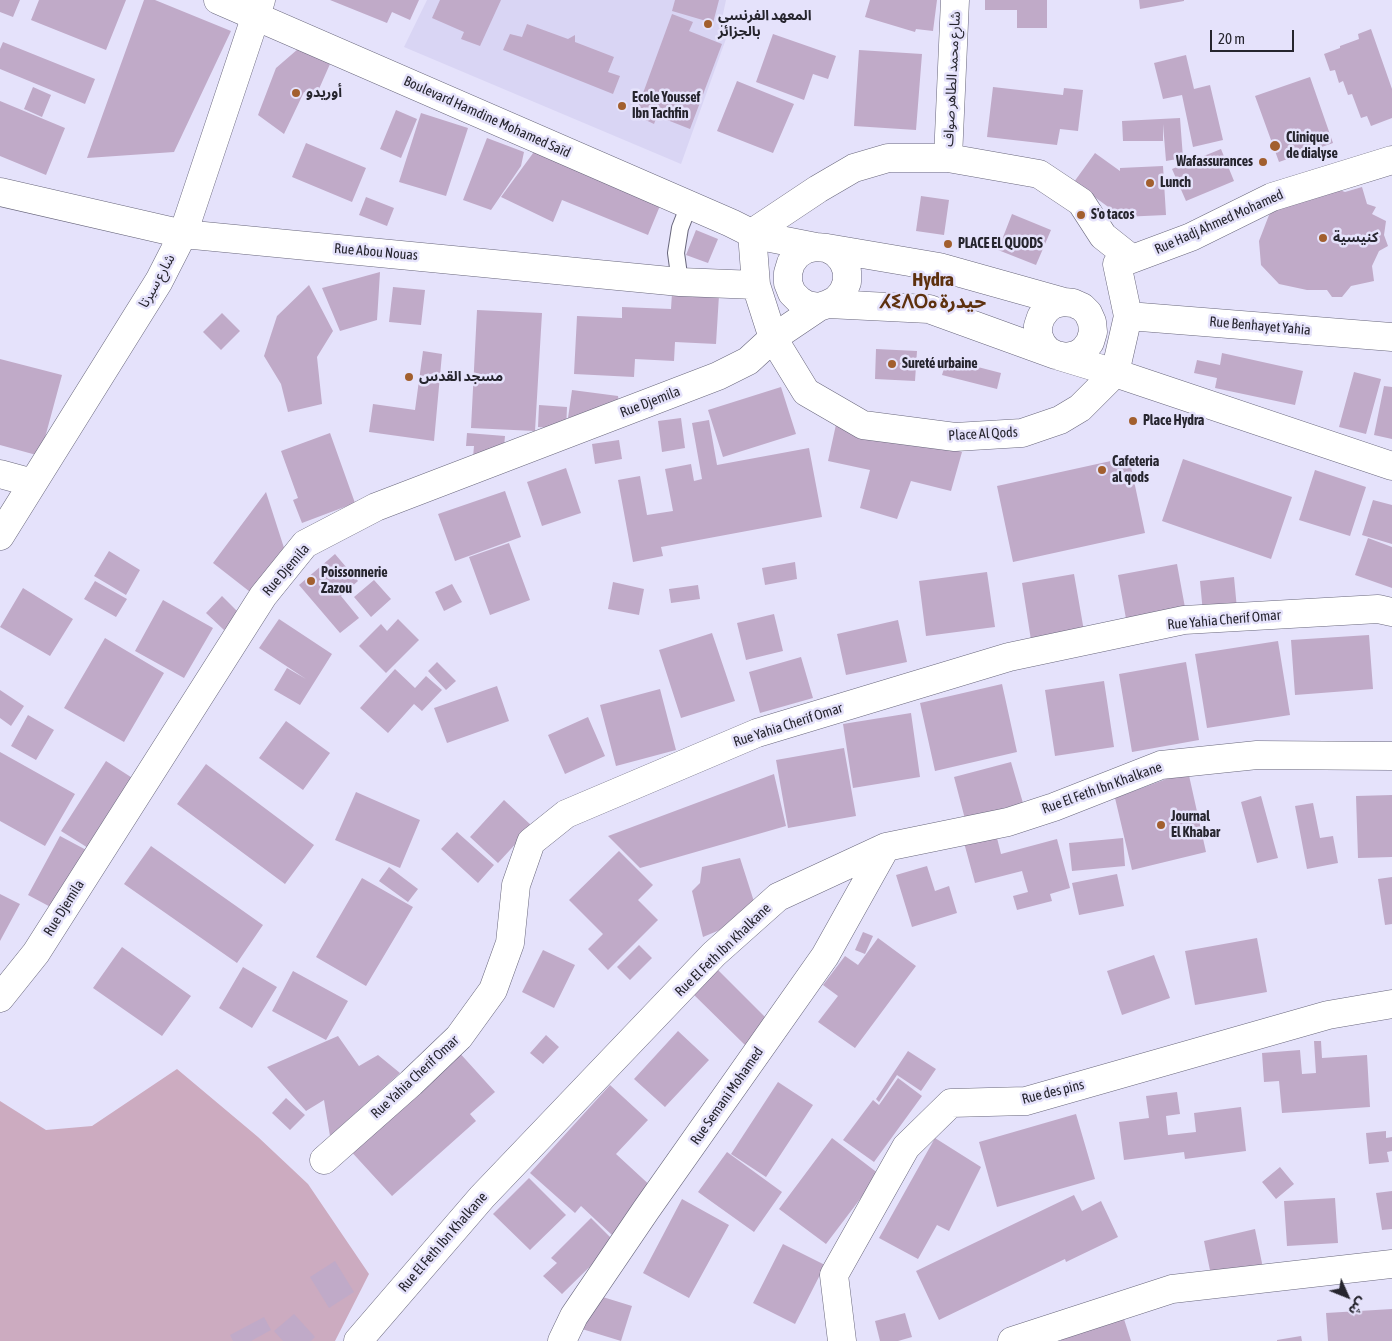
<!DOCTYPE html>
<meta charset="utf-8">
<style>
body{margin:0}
#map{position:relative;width:1392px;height:1341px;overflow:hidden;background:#e5e2fb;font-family:"Asap Condensed","Noto Sans Arabic",sans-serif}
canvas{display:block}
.north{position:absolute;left:1322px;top:1271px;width:50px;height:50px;-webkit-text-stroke:4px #e5e2fb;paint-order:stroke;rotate:134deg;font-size:14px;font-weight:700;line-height:20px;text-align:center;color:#26252e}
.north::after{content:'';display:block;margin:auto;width:18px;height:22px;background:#26252e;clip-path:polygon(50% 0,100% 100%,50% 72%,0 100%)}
.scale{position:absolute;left:1210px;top:30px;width:84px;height:22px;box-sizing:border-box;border:2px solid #26252e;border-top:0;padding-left:6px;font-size:15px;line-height:18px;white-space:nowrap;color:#26252e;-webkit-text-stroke:4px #e5e2fb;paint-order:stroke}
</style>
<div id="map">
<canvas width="1392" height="1341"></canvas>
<div class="north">ش</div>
<div class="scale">20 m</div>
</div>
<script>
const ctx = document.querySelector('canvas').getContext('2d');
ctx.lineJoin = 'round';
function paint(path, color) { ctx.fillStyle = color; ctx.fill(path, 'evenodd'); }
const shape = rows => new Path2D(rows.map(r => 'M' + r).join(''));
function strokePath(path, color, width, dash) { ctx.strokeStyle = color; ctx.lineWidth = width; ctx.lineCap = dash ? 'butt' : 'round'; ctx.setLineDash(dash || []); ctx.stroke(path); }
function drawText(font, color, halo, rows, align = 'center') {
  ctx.font = font + ' "Asap Condensed","Noto Sans Arabic","Noto Sans Tifinagh",sans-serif'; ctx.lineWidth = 5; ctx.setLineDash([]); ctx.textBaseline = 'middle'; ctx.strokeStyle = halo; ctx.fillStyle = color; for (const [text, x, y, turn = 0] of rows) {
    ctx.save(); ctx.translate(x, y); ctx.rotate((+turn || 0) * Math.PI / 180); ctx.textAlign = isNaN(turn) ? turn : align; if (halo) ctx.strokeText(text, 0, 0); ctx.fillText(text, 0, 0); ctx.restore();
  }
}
const built = shape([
 [427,0,726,0,719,33,727,36,681,164,404,47]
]);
const forest = shape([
 [177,1069,258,1137,308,1184,369,1274,335,1341,0,1341,0,1101,46,1130,92,1126]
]);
const building = shape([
 [0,0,20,0,13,17,0,12],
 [39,0,126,0,106,50,31,20],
 [144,0,155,0,231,31,174,152,87,158],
 [330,0,419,0,410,20,392,12,387,23],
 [440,0,501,0,480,46,461,39,464,32,432,18],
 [675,0,719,0,713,23,672,11],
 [870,0,937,0,933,31,916,29,915,32,865,17],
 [985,0,1047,0,1047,28,1017,28,1017,10,985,10],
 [1139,0,1184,0,1184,1,1140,9],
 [672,14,693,22,689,31,722,44,690,129,657,116,654,124,635,115],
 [527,24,568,39,575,35,575,42,614,57,608,72,620,76,613,94,503,50,510,34,522,37],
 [1371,29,1392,89,1392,118,1371,126,1367,116,1361,118,1352,94,1348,95,1343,81,1339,83,1335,70,1330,71,1324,54,1340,48,1340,46,1359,39,1358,34],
 [773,34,836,56,828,79,813,74,804,100,756,82],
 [3,42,95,79,85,104,0,69,0,49],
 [298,49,330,64,315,98,304,92,284,134,258,115,276,68],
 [859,50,922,54,916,130,854,126],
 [1186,55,1194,89,1210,85,1223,140,1193,147,1182,95,1163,99,1154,63],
 [1310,77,1333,143,1279,162,1255,96],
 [737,81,794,104,773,153,717,131],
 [33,87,51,95,42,117,24,109],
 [993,87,1063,95,1064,88,1083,90,1078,131,1060,129,1057,145,987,137],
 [0,101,65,128,46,175,0,156],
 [396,110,417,119,401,158,380,149],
 [421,113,468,128,446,196,399,182],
 [1180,118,1183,158,1166,161,1163,124,1163,141,1123,141,1122,121],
 [487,138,524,152,521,166,491,210,463,200],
 [306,143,366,168,352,202,292,177],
 [539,145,664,196,648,235,562,200,553,222,501,197],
 [1221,149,1234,181,1186,201,1172,169],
 [1095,153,1120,171,1120,168,1163,166,1166,215,1122,217,1074,182],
 [1323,184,1345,192,1362,187,1367,204,1376,207,1372,214,1386,221,1384,235,1388,246,1379,251,1372,266,1374,281,1351,286,1342,297,1332,297,1327,290,1307,290,1279,284,1261,265,1259,241,1269,215,1288,199],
 [921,196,949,200,944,235,916,231],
 [366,197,394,208,387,226,359,215],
 [1012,214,1051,230,1036,265,998,250],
 [696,230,718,239,708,263,686,255],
 [380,272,377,320,340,331,322,288],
 [309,285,333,331,317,357,322,404,288,412,281,384,264,356,277,316],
 [393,287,425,290,421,325,389,322],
 [672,293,719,295,716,344,675,342,674,361,635,359,634,377,574,374,577,316,622,318,622,307,671,309],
 [477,310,542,313,535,431,471,428],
 [222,313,240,331,221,350,203,332],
 [876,349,917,351,915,381,875,379],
 [423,351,442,354,434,441,369,432,373,404,415,410],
 [1222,353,1303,371,1295,405,1215,388,1217,378,1194,373,1197,360,1220,365],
 [0,359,62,375,40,456,0,445],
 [947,359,1001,373,997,389,942,375],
 [1354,372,1381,379,1366,434,1339,427],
 [1384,386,1392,387,1392,439,1374,435],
 [781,387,796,434,723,457,708,410],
 [572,390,618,396,619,403,568,418],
 [539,405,567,407,566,429,538,427],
 [681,418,685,448,662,452,658,421],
 [709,420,717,465,809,448,822,517,661,547,663,556,633,562,618,480,640,476,647,515,673,511,665,469,691,464,694,481,702,479,692,423],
 [837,420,962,452,951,491,911,481,897,519,860,508,870,470,828,461],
 [330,433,355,503,302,523,293,500,298,498,281,451],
 [467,433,505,436,503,458,473,457,474,446,466,446],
 [619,440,622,459,595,464,592,444],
 [1129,457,1145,533,1013,562,997,486],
 [1183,459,1292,497,1271,559,1162,521],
 [566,468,581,513,542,526,527,482],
 [1315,470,1366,487,1350,536,1299,520],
 [505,491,521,537,455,561,438,514],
 [266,492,286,554,254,595,213,563],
 [1373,500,1392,505,1392,544,1362,535],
 [1368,538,1392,547,1392,588,1355,575],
 [509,543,530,600,490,615,469,557],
 [109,551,140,570,126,595,94,576],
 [335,554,358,581,341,596,359,618,340,633,299,585],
 [795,562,797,579,765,585,762,568],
 [1177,564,1186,613,1127,624,1118,575],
 [987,572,995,627,926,636,919,581],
 [1074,574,1084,631,1031,640,1022,583],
 [1234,577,1237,609,1203,613,1200,581],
 [374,580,391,599,371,617,354,597],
 [95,581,127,599,116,617,84,599],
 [613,582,644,589,639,615,608,609],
 [452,584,462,602,444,611,435,592],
 [698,585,700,599,671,603,669,589],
 [23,588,73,619,50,656,0,627],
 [222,596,239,613,224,630,206,613],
 [163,600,213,628,184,678,135,651],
 [774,614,783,651,746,660,737,623],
 [279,619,332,654,300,705,274,690,287,668,306,679,259,648],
 [398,619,419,640,386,673,359,646,381,624,387,631],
 [898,620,907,662,846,675,837,634],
 [712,633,735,701,681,718,659,650],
 [1369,635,1373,689,1295,695,1291,640],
 [105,638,164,673,124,742,64,708],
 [1278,641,1290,715,1207,728,1195,654],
 [801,657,813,698,760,713,749,672],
 [437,662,456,681,446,690,428,671],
 [1186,662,1199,740,1132,752,1119,674],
 [395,669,415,688,426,676,442,690,422,711,414,704,388,733,360,708],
 [1104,681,1114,747,1055,756,1045,690],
 [1002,684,1017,752,935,771,920,703],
 [497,686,509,721,447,743,434,708],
 [660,689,676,750,616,766,600,705],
 [0,690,24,706,11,726,0,718],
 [911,713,920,777,853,788,843,724],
 [28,715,54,730,36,760,11,746],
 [588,717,605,756,565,774,548,735],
 [286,721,330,753,303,790,259,758],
 [844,748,856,816,788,828,776,760],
 [0,752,75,794,45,846,0,821],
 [106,761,137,781,93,851,61,831],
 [1011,762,1023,803,965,819,954,777],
 [206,764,314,845,285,884,177,804],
 [1188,771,1206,852,1132,870,1115,798],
 [774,774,786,826,640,868,608,836],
 [356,792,420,820,400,868,335,840],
 [1392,795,1392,857,1358,858,1356,796],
 [1261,796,1278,858,1257,863,1241,802],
 [504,800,532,826,498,863,470,837],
 [1313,803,1320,838,1333,836,1338,863,1307,869,1295,806],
 [995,830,1001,854,1057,839,1070,888,1050,894,1052,901,1017,910,1013,896,1028,892,1022,871,975,883,963,839],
 [457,832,494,865,478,883,441,849],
 [60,836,90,852,58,911,28,895],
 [1123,838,1125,866,1072,871,1069,843],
 [151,846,263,925,237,963,124,884],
 [619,851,653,885,638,900,658,920,608,970,588,949,603,934,569,900],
 [740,858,758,914,703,937,692,891,700,883,702,867],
 [927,866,935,891,949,886,957,913,912,927,896,875],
 [389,867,418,889,408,902,379,881],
 [1117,874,1124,906,1079,915,1072,883],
 [1392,877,1392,924,1385,925,1378,879],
 [362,878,413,907,366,986,316,957],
 [0,894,20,904,0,941],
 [863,932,873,936,865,954,855,950],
 [878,938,916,966,855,1048,818,1022,838,996,823,985,845,956,858,965],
 [1257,938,1267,992,1195,1005,1185,951],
 [639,945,652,958,630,980,617,967],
 [122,947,191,996,162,1036,93,988],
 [543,950,575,965,554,1008,522,992],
 [1154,955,1170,998,1122,1015,1107,971],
 [714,966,770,1022,746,1046,690,991],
 [243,967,277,987,252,1028,219,1008],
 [293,971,348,1001,326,1040,272,1011],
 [678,1031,709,1060,665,1107,634,1079],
 [546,1035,559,1047,543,1064,530,1053],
 [338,1036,359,1066,378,1055,400,1073,330,1136,324,1100,306,1111,267,1067],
 [1314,1041,1321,1041,1322,1058,1367,1055,1370,1107,1282,1113,1279,1081,1264,1082,1262,1053,1300,1050,1302,1074,1316,1073],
 [457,1050,495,1092,470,1114,476,1121,392,1196,348,1148],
 [908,1051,936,1069,921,1091,897,1075,879,1102,876,1099],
 [898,1078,922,1096,874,1162,843,1140,873,1100,879,1105],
 [778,1082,813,1105,766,1177,731,1154],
 [610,1085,648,1120,616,1154,654,1189,612,1235,581,1206,575,1213,530,1173],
 [1177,1092,1180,1114,1166,1116,1168,1135,1196,1132,1194,1113,1241,1107,1246,1151,1185,1159,1184,1152,1124,1160,1119,1122,1149,1118,1146,1096],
 [286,1098,305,1115,290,1130,272,1113],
 [1076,1114,1095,1179,997,1207,979,1142],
 [1386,1131,1386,1138,1392,1137,1392,1151,1387,1152,1389,1162,1369,1164,1366,1133],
 [832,1138,879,1174,826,1244,779,1209],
 [935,1138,981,1167,949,1231,937,1225,918,1259,879,1238],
 [727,1152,782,1192,754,1232,698,1192],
 [1280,1167,1294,1184,1276,1199,1262,1182],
 [529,1178,566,1215,530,1250,493,1214],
 [1392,1191,1392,1229,1382,1230,1376,1193],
 [1074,1195,1082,1211,1101,1201,1118,1237,1066,1262,1065,1259,939,1320,916,1271],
 [1335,1198,1338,1243,1287,1246,1284,1201],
 [682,1199,729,1225,689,1298,643,1273],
 [591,1218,615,1242,562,1294,543,1276,557,1263,551,1258],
 [1255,1229,1264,1273,1213,1285,1204,1241],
 [783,1244,825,1265,795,1324,753,1303],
 [335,1261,354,1292,329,1308,310,1277],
 [593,1294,632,1306,621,1341,582,1329],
 [1392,1309,1392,1341,1328,1341,1326,1313],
 [905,1313,912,1337,898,1341,880,1341,875,1321],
 [294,1314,315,1337,311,1341,283,1341,274,1331],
 [1123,1316,1131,1341,1061,1341,1060,1337],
 [264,1317,271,1330,251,1341,233,1341,230,1335],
 [1301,1336,1302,1341,1277,1341,1277,1340]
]);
const lane = shape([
 [680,282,676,253,680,228,689,205]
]);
const street = shape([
 [888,158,948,158,1039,174,1081,202,1103,236,1132,259,1117,264,1128,316,1115,373,1080,408,1060,420,1022,433,955,437,863,425,806,392,773,338,756,285,752,233,818,189,854,168,888,158],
 [948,158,955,0],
 [0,192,183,234,680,282,756,285],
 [1132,259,1191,237,1272,197,1392,160],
 [1128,316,1392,337],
 [0,474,33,483],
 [0,536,159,281,183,234,261,0],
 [0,998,36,953,263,596,305,544,376,507,718,376,748,361,773,338],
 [324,1160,411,1083,459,1037,493,990,510,943,516,885,531,842,566,814,757,733,1009,657,1184,620,1378,609,1392,612],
 [358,1341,482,1197,714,954,778,897,886,847,1008,822,1054,807,1161,765,1257,755,1392,756],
 [562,1341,574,1316,646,1210,825,956,886,847],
 [842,1341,834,1275,906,1147,951,1103,1026,1101,1328,1015,1392,1004],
 [1012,1341,1172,1289,1392,1264]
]);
const secondary = shape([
 [218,0,731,223,755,235,816,247],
 [827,248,836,253,843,261,847,271,847,282,843,292,836,300,828,304,819,307,807,305,799,300,792,293,788,283,788,273,791,263,797,255,806,249,816,247,827,248,939,267,1064,302,1073,303,1082,307,1088,313,1092,322,1093,332,1090,342,1084,350,1076,355,1066,357,1056,355,929,309,828,304],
 [773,338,819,307],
 [1056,355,1048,351,1042,344,1038,335,1038,326,1041,317,1047,309,1054,304,1064,302],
 [1059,356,1115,373,1392,466]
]);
const markers = [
 [708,24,5,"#a25f2e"],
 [296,93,5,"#a25f2e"],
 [622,106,5,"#a25f2e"],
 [1275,146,6,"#a25f2e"],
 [1263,162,5,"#a25f2e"],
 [1150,183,5,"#a25f2e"],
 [1081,215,5,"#a25f2e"],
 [1323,238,5,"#a25f2e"],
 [948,244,5,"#a25f2e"],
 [892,364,5,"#a25f2e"],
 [409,377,5,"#a25f2e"],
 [1133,421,5,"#a25f2e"],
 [1102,470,5,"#a25f2e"],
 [311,581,5,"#a25f2e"],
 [1161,825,5,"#a25f2e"]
];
const poiNames = [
 ["المعهد الفرنسي",718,16],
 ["بالجزائر",718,32],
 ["أوريدو",306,93],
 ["Ecole Youssef",632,98],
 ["Ibn Tachfin",632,114],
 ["Clinique",1286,138],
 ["de dialyse",1286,154],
 ["Wafassurances",1253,162,"right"],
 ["Lunch",1160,183],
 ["S'o tacos",1091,215],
 ["كنيسية",1333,238],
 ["PLACE EL QUODS",958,244],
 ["Sureté urbaine",902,364],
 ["مسجد القدس",419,377],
 ["Place Hydra",1143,421],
 ["Cafeteria",1112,462],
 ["al qods",1112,478],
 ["Poissonnerie",321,573],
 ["Zazou",321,589],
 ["Journal",1171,817],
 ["El Khabar",1171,833]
];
const streetNames = [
 ["شارع محمد الطاهر صواف",952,79,-87],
 ["Boulevard Hamdine Mohamed Saïd",487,117,24],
 ["Rue Hadj Ahmed Mohamed",1219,222,-24],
 ["Rue Abou Nouas",376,252,5],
 ["شارع سيرتا",157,281,-61],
 ["Rue Benhayet Yahia",1260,326,5],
 ["Rue Djemila",650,402,-21],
 ["Place Al Qods",983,434,-3],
 ["Rue Djemila",286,570,-49],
 ["Rue Yahia Cherif Omar",1224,620,-5],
 ["Rue Yahia Cherif Omar",788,725,-18],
 ["Rue El Feth Ibn Khalkane",1102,788,-20],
 ["Rue Djemila",64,908,-58],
 ["Rue El Feth Ibn Khalkane",723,950,-44],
 ["Rue Yahia Cherif Omar",415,1077,-43],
 ["Rue des pins",1053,1092,-14],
 ["Rue Semani Mohamed",727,1096,-55],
 ["Rue El Feth Ibn Khalkane",443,1242,-49]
];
const districtNames = [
 ["Hydra",933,280],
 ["ⵃⵉⴷⵔⴰ حيدرة",933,302]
];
paint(built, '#d9d5f4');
paint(forest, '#ccabc0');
paint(building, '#c0aac8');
strokePath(lane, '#69677c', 18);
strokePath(street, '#69677c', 29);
strokePath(secondary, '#69677c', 29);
strokePath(lane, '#fff', 16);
strokePath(street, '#fff', 28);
strokePath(secondary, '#fff', 28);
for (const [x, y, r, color] of markers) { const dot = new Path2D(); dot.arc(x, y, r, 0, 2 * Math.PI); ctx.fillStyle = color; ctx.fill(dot); strokePath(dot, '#e5e2fb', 2); }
drawText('bold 14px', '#26252e', '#e5e2fb', poiNames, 'left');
drawText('14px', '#26252e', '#e5e2fb', streetNames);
drawText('bold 19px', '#5e310e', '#e5e2fb', districtNames);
</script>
